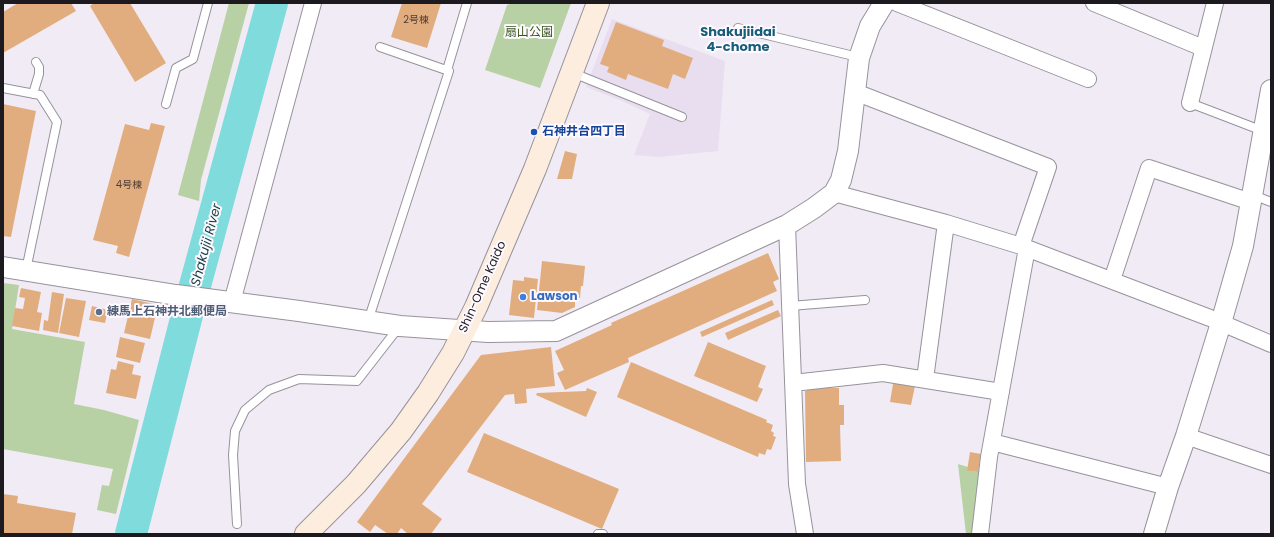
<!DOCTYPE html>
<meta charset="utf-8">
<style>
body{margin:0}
#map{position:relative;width:1274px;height:537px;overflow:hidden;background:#f1ebf5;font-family:Poppins,sans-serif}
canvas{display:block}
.frame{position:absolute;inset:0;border:4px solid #1c1a1e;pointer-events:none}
</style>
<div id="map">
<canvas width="1274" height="537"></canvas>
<div class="frame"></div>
</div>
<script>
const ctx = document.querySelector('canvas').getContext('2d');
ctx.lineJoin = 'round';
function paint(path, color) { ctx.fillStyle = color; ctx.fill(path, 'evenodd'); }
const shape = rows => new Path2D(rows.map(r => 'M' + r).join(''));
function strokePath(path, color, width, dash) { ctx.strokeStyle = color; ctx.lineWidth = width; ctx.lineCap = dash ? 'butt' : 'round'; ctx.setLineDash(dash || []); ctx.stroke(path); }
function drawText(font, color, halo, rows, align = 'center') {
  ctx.font = font + ' Poppins,"Noto Sans JP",sans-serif'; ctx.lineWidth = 4; ctx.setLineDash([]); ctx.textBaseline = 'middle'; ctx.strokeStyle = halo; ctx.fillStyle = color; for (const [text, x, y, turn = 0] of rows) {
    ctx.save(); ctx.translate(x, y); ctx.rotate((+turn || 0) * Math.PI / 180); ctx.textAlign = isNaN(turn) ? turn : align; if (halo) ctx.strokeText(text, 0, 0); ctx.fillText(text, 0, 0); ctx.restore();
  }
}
const built = shape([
 [612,19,725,61,718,151,659,157,634,155,650,114,622,101,586,87]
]);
const green = shape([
 [229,3,249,3,201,180,199,201,178,195],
 [514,3,571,3,540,88,485,70,507,5],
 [3,283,19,285,12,329,85,342,74,404,104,410,139,420,116,514,97,510,102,485,109,486,113,469,3,449],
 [958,464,968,467,968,471,978,472,978,470,981,470,973,534,966,534]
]);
const river = shape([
 [131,534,187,315,272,3]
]);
const building = shape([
 [18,3,71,3,76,11,3,53,3,12],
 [94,3,130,3,166,63,135,82,90,6],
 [402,3,441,3,427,48,391,37],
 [616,22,664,40,662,46,693,58,685,79,673,74,668,89,628,74,626,80,607,72,609,67,600,64],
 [3,104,36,111,11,237,3,236],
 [151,123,165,126,129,257,116,253,118,246,93,240,125,124,149,130],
 [565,151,577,154,572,179,557,179],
 [768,253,779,279,773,282,777,291,628,358,629,362,565,390,557,373,564,370,555,351,612,325,611,323],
 [542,261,585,266,583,286,581,286,580,298,575,298,575,307,562,313,537,310],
 [524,277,538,279,534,318,509,315,513,280,524,281],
 [21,288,41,292,37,312,42,313,39,331,12,326,15,308,23,309,25,298,19,297],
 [52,292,64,294,58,333,43,330,44,320,48,321],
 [66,298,86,301,79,337,59,333],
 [132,299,158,305,150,339,124,333],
 [772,300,774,305,702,337,700,332],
 [92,306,108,310,105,323,89,320],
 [778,310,781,316,728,340,725,333],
 [120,337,145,343,140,363,116,357],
 [708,342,766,366,758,387,763,389,757,402,694,376],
 [551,347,555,386,526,389,527,403,515,404,514,394,505,395,422,504,442,519,431,534,408,534,401,528,397,534,388,534,375,525,370,532,357,522,481,355],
 [118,361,134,365,132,374,141,376,136,399,106,393,111,369,116,370],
 [631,362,767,420,766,422,773,425,771,431,774,433,773,436,776,437,771,450,767,449,765,455,759,453,758,457,617,397],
 [894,378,916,381,911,405,890,402],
 [587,388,597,392,586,417,536,395,537,393,586,391],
 [807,388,839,388,839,405,844,405,844,425,840,425,841,461,806,462,805,391,807,391],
 [484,433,619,489,602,529,467,472],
 [970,452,981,454,978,472,967,471],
 [3,494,18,496,17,503,76,513,72,534,3,534]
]);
const service = shape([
 [738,28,858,57],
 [447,70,467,3],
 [573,73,682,117],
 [3,88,40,95,57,122,26,270],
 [33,94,39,74,39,67,36,62],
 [1190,103,1263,131],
 [166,104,176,68,193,59,208,3],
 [1253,195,1271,202],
 [790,306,865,300],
 [368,321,449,71,380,47],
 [237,524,233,455,235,431,245,410,269,390,299,379,357,381,399,327],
 [598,534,603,534]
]);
const minor = shape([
 [897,3,1088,79],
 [1094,3,1203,48],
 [855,92,1048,167,1021,246],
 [1190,103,1215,3],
 [834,193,946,223,1021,246,1210,318,1271,344],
 [787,225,797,484,805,534],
 [1112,280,1149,168,1251,202],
 [232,302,313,3],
 [925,379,946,223],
 [793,383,883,373,1001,392],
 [1186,436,1271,465],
 [992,442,1168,487],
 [980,534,989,457,1027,248]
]);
const tertiary = shape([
 [3,267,176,295,299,311,400,326,488,332,556,331,787,225,814,208,834,193,841,180,848,151,859,58,870,26,884,3],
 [1154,534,1168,487,1186,436,1221,323,1243,246,1271,90]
]);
const secondary = shape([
 [306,534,356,484,401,431,428,393,453,353,476,307,535,169,598,3]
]);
const markers = [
 [534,132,4,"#1a4fb4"],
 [523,297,4,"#3f7fe0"],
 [99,312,4,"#5c6f8a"]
];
const numberNames = [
 ["2号棟",416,20],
 ["4号棟",129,185]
];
const parkNames = [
 ["扇山公園",529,33]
];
const transitNames = [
 ["石神井台四丁目",542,132]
];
const streetNames = [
 ["Shin-Ome Kaido",483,287,-66]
];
const shopNames = [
 ["Lawson",531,297]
];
const serviceNames = [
 ["練馬上石神井北郵便局",107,312]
];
const neighbourhoodNames = [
 ["Shakujiidai",738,33],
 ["4-chome",738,48]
];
const waterNames = [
 ["Shakujii River",207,245,-75]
];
paint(built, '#e8deef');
paint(green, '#b7d1a4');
strokePath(river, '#80dbdc', 32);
paint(building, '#e2ad7e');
strokePath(service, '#97929b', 10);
strokePath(minor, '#97929b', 18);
strokePath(tertiary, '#97929b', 22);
strokePath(secondary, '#97929b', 24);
strokePath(service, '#fff', 8);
strokePath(minor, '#fff', 16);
strokePath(tertiary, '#fff', 20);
strokePath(secondary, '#fcedde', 22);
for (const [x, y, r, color] of markers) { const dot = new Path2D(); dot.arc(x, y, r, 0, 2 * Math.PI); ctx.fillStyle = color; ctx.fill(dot); strokePath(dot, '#fdf9ff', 1.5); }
drawText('10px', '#4e3f36', null, numberNames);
drawText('12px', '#38561a', '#fdf9ff', parkNames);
drawText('bold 12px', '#164399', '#fdf9ff', transitNames, 'left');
drawText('12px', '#1c1a1e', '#fdf9ff', streetNames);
drawText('bold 12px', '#366cbe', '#fdf9ff', shopNames, 'left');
drawText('bold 12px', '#4e5e75', '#fdf9ff', serviceNames, 'left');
drawText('bold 13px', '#165d78', '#fdf9ff', neighbourhoodNames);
drawText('italic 13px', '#133e3f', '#fdf9ff', waterNames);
</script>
